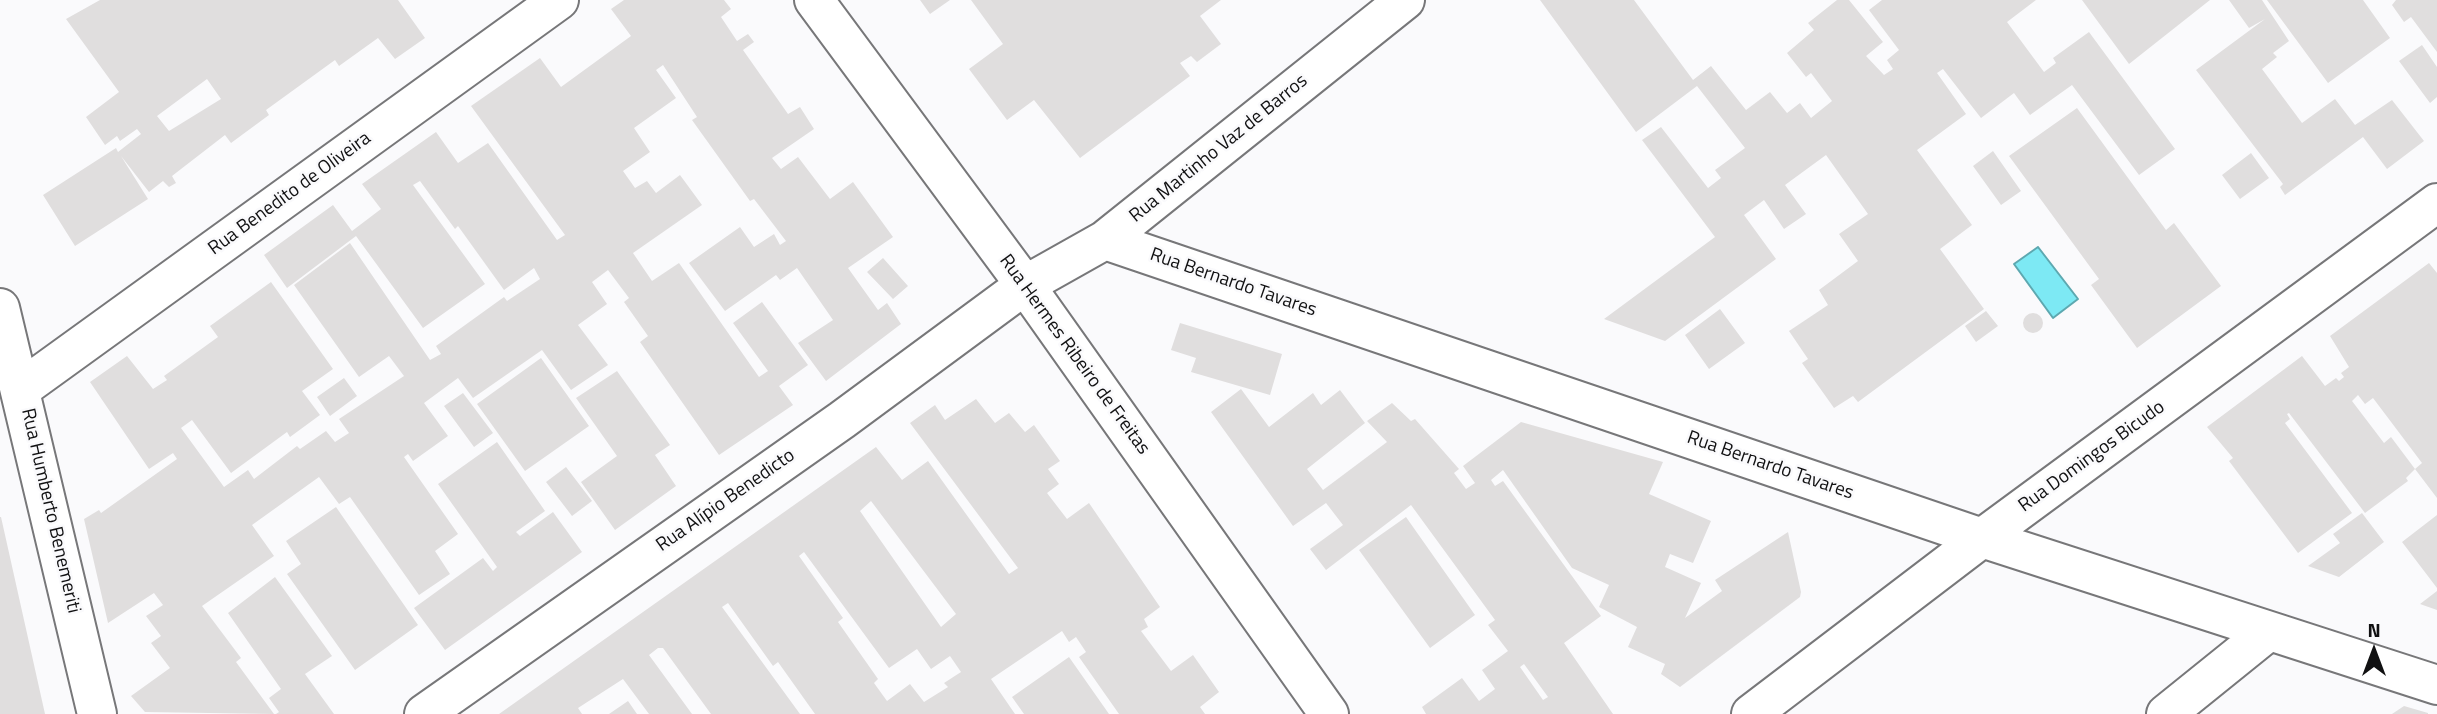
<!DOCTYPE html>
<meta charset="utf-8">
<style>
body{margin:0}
#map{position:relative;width:2437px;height:714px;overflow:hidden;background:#fafafc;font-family:"Titillium Web",sans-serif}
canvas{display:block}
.north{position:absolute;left:2339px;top:616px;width:70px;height:70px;-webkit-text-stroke:5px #fafafc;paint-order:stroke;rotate:0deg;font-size:19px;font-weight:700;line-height:28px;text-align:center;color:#111112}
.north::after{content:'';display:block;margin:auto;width:24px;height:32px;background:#111112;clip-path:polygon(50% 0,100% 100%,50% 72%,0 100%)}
</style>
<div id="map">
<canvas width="2437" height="714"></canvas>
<div class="north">N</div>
</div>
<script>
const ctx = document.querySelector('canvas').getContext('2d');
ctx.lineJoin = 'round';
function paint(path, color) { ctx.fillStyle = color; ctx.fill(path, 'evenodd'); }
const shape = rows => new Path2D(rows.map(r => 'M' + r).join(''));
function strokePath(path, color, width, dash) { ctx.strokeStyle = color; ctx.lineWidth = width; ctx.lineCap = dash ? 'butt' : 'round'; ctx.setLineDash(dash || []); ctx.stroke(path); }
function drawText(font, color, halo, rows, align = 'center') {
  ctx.font = font + ' "Titillium Web",sans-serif'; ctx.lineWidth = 5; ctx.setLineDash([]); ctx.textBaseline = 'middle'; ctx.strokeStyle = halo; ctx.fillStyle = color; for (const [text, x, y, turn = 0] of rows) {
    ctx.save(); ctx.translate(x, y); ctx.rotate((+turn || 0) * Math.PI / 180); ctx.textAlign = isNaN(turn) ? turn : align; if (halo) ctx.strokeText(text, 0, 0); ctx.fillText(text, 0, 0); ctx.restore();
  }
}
const water = shape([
 [2038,247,2078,299,2053,318,2014,264,2038,247]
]);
const building = shape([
 [100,0,398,0,425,38,395,59,378,38,339,66,335,60,266,110,269,115,231,143,225,135,172,176,176,183,169,187,163,181,149,192,121,156,148,199,75,246,43,195,116,148,118,152,141,134,137,129,120,141,117,136,105,145,86,117,119,92,66,19],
 [207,79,221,99,169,131,157,116],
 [624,0,724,0,731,9,721,17,737,41,748,34,754,42,743,50,788,114,800,107,814,129,772,158,781,169,798,157,830,199,853,182,893,237,848,268,878,310,887,303,901,324,826,381,798,343,833,320,797,268,780,280,776,275,725,311,689,263,740,227,754,247,774,234,780,245,786,241,754,199,750,201,692,120,697,117,663,65,656,70,676,98,634,128,650,152,623,171,635,188,647,181,656,193,680,175,702,205,633,253,652,281,679,263,759,377,768,371,733,323,762,302,808,365,779,386,793,405,719,455,640,342,648,336,624,302,629,298,608,270,592,282,607,304,578,325,608,365,571,390,542,350,473,398,458,378,424,403,448,436,413,461,408,454,404,457,458,534,435,551,450,574,419,595,350,497,339,504,319,477,252,525,274,556,202,606,241,658,236,662,274,714,145,712,131,696,170,668,151,643,161,636,146,616,163,605,154,593,108,623,84,519,99,510,101,513,177,459,173,453,149,469,90,382,127,356,153,389,167,380,164,376,218,337,210,326,271,282,333,369,302,391,320,415,290,437,287,432,231,473,192,420,181,428,224,487,248,470,254,479,297,446,300,449,326,431,335,442,349,433,339,419,404,376,389,356,359,377,294,285,350,243,430,360,441,354,436,346,504,297,507,301,540,279,534,268,504,290,458,226,455,229,420,181,413,185,485,284,423,328,356,236,287,288,264,255,333,205,352,231,381,209,362,184,436,132,458,163,488,143,557,240,565,235,471,106,540,58,561,87,631,36,611,9],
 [920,0,950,0,930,14],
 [971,0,1221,0,1200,16,1221,44,1197,62,1191,56,1180,63,1190,76,1080,158,1034,100,1007,120,969,69,1003,44],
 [1540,0,1634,0,1693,80,1711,66,1746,110,1770,92,1787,113,1800,103,1811,118,1832,101,1811,73,1806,77,1787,53,1814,30,1808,23,1837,0,1849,0,1883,42,1866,56,1884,75,1893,69,1887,60,1899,50,1869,10,1882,0,2036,0,2007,22,2044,72,2056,63,2053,58,2089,32,2175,149,2139,175,2072,85,2030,115,2014,93,1981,118,1943,69,1937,73,1966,114,1917,150,1972,225,1940,249,1984,309,1858,402,1853,396,1834,408,1802,363,1808,359,1789,331,1828,305,1819,290,1858,261,1839,234,1868,214,1826,155,1785,185,1806,214,1784,229,1764,200,1744,215,1776,259,1665,341,1604,319,1715,237,1642,140,1661,127,1708,188,1721,178,1715,170,1745,148,1697,86,1636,132],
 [2082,0,2210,0,2129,64],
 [2229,0,2262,0,2289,41,2273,53,2277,57,2262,69,2302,123,2335,99,2355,125,2392,100,2424,141,2387,169,2363,137,2285,195,2280,187,2283,184,2196,70,2265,19,2249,28],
 [2267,0,2363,0,2390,38,2328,83],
 [2396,0,2437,0,2437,52,2411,17,2404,22,2392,5],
 [2422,45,2437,67,2437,97,2430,103,2399,61],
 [2077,108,2166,230,2174,223,2221,286,2137,348,2091,285,2099,279,2009,156],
 [1993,151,2021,191,2001,205,1973,166],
 [2251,153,2269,178,2240,199,2222,175],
 [883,258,908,286,893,299,867,272],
 [2429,263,2437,273,2437,498,2415,469,2406,478,2408,481,2365,513,2289,413,2287,414,2290,419,2285,423,2352,513,2298,553,2229,461,2233,458,2207,427,2302,356,2325,386,2336,378,2339,381,2344,377,2341,373,2349,367,2330,336],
 [2358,395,2365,404,2373,398,2422,463,2415,469,2391,437,2384,443,2352,401],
 [1720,309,1745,343,1709,369,1685,335],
 [1986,311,1998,326,1976,342,1965,326],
 '2023 323a10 10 0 1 1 20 0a10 10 0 1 1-20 0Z',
 [1180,323,1282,354,1270,395,1191,372,1196,358,1171,350],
 [541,358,589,426,525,471,477,404],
 [617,371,670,445,655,455,676,486,615,530,581,482,617,456,576,398],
 [344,378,357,396,330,416,317,397],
 [1241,389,1269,427,1313,393,1321,405,1340,390,1365,423,1307,469,1323,490,1387,442,1367,421,1392,403,1411,421,1415,419,1459,469,1454,473,1466,489,1475,483,1463,466,1521,422,1663,462,1649,494,1711,521,1693,563,1670,554,1665,567,1701,583,1685,618,1722,591,1715,580,1788,532,1801,592,1800,597,1680,687,1661,674,1665,664,1628,647,1637,627,1599,607,1609,585,1572,568,1503,470,1491,480,1495,486,1503,481,1601,616,1564,643,1613,714,1426,714,1422,707,1462,678,1479,701,1495,689,1482,670,1508,651,1488,625,1495,620,1411,505,1326,570,1310,549,1343,525,1326,503,1293,526,1211,412],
 [1524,664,1548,697,1543,700,1520,667],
 [463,393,493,433,474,447,444,406],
 [976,399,995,423,1009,413,1025,432,1034,425,1060,461,1048,469,1059,484,1047,493,1067,519,1089,503,1160,607,1144,619,1148,627,1141,631,1171,671,1193,655,1219,692,1200,707,1205,714,1119,714,1079,657,1086,652,1076,637,1069,642,1062,631,991,679,1015,714,815,714,778,662,773,666,728,603,722,607,800,714,711,714,663,648,658,648,649,655,692,714,649,714,623,679,578,708,582,714,499,714,876,447,902,480,928,461,1009,574,1018,568,910,423,935,405,945,420],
 [871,501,956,614,941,627,860,511],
 [804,552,889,668,917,649,931,669,950,656,961,672,944,683,948,687,924,702,910,684,887,701,874,683,878,679,838,622,843,618,799,556],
 [497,442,545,511,516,532,520,536,553,512,582,552,445,650,414,608,483,558,493,571,497,567,438,484],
 [566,467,592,501,572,516,546,482],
 [336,507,418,625,355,670,287,574,301,564,286,541],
 [2362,513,2384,542,2339,577,2308,566,2340,543,2333,534],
 [2437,515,2437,588,2402,542],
 [0,517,1,517,45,714,0,714],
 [1406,517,1475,615,1430,648,1359,550],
 [275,577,332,656,305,674,334,714,276,714,279,712,269,698,281,689,228,613],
 [2437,591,2437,610,2420,604],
 [1069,657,1109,714,1024,714,1012,697],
 [628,701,637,714,609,714],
 [2404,706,2428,713,2428,714,2392,714]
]);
const minor = shape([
 [814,0,1025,285,1329,714],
 [1105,240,1982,538,2437,685],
 [0,308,97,714],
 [21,389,559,0],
 [424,714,842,420,1025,285,1105,240,1405,0],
 [1751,714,1982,538,2437,203],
 [2166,714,2269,631]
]);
const streetNames = [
 ["Rua Martinho Vaz de Barros",1219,149,-39],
 ["Rua Benedito de Oliveira",290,194,-36],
 ["Rua Bernardo Tavares",1233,283,19],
 ["Rua Hermes Ribeiro de Freitas",1074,355,54],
 ["Rua Domingos Bicudo",2092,457,-36],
 ["Rua Bernardo Tavares",1770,466,19],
 ["Rua Alípio Benedicto",726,501,-35],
 ["Rua Humberto Benemeriti",50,511,77]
];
paint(water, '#7de9f4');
strokePath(water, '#5da8b0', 2);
paint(building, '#e0dede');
strokePath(minor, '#777779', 42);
strokePath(minor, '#fff', 38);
drawText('19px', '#111112', '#fafafc', streetNames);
</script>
